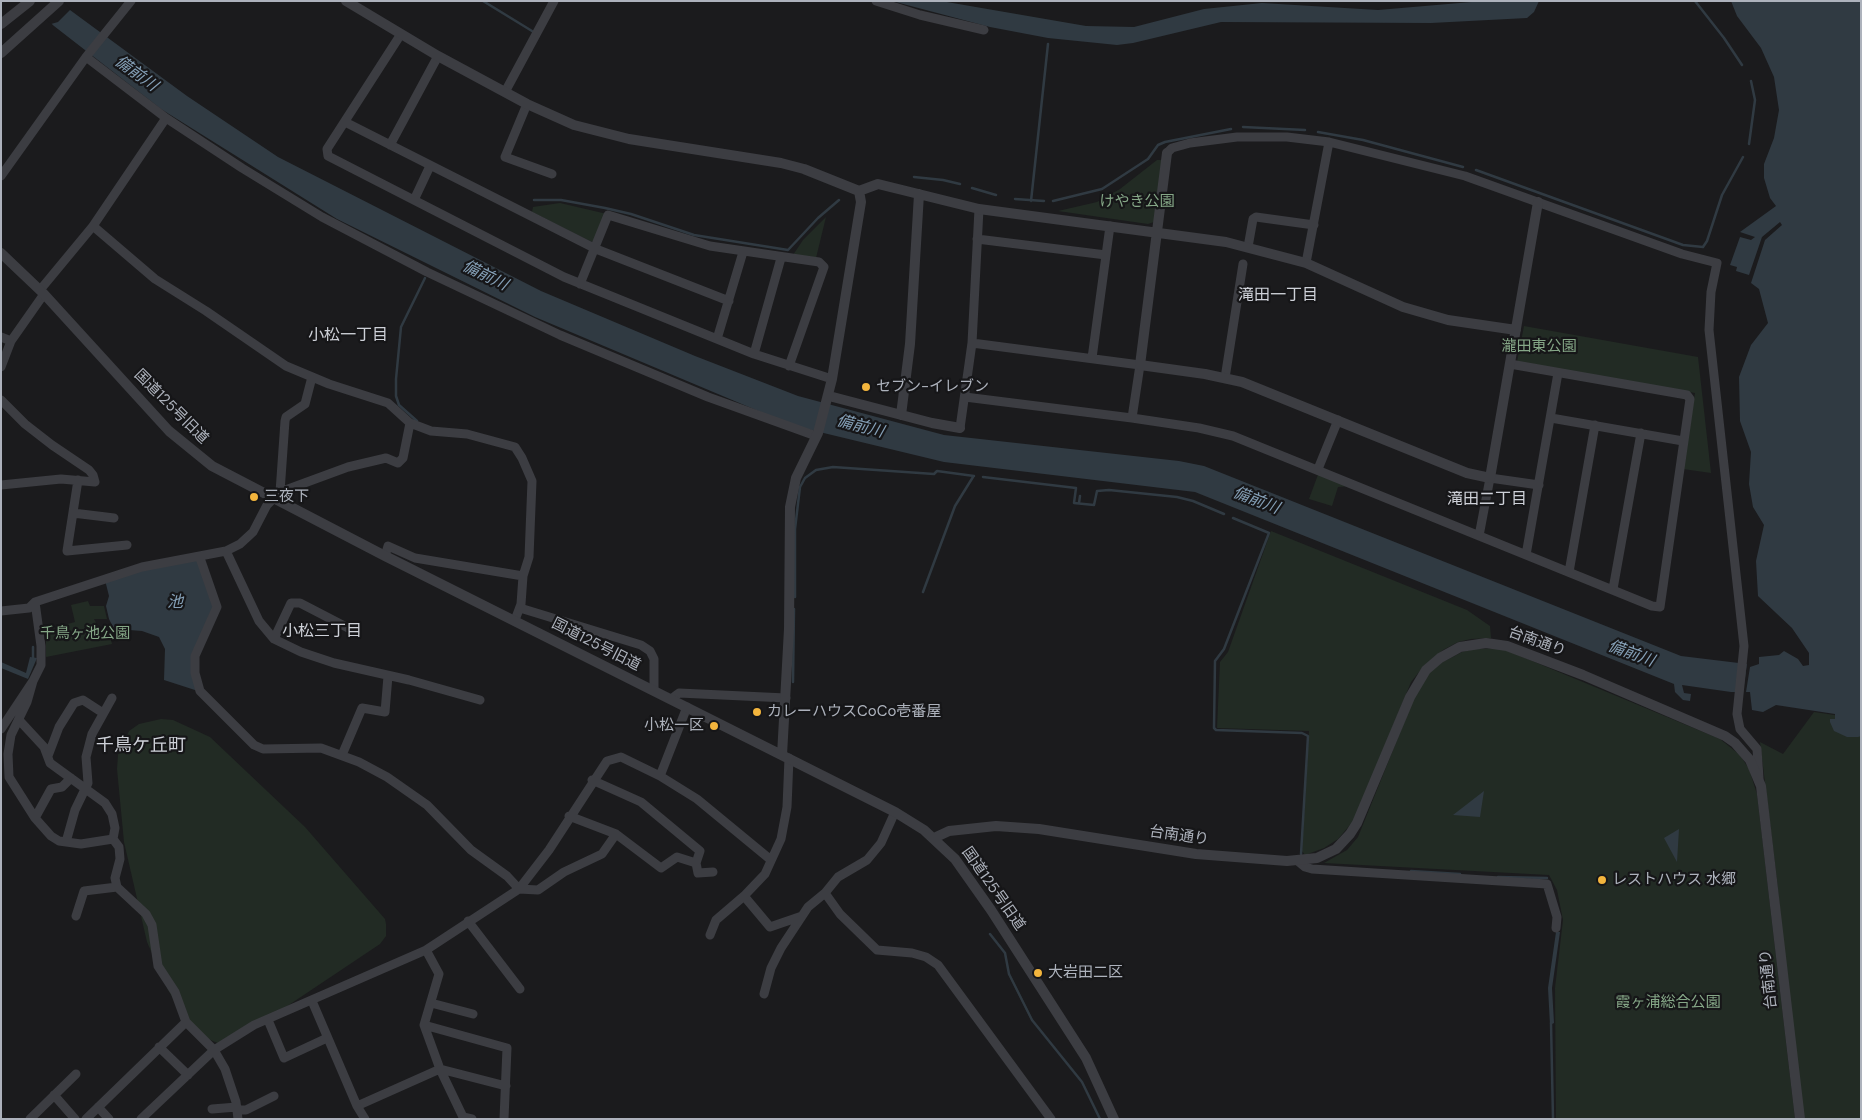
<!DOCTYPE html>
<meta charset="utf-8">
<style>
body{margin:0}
#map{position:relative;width:1862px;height:1120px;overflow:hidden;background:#1b1b1d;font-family:"DM Sans",sans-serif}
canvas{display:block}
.frame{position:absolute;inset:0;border:2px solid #adb2bc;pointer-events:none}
</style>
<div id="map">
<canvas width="1862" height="1120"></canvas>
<div class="frame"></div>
</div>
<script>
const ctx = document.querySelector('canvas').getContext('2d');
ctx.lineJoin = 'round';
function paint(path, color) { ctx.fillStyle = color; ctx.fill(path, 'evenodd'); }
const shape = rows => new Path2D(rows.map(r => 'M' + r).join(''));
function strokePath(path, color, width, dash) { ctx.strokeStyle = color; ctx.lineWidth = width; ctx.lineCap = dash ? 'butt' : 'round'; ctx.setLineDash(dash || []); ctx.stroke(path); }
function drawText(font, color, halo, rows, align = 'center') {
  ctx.font = font + ' "DM Sans","Noto Sans JP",sans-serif'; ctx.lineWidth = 4.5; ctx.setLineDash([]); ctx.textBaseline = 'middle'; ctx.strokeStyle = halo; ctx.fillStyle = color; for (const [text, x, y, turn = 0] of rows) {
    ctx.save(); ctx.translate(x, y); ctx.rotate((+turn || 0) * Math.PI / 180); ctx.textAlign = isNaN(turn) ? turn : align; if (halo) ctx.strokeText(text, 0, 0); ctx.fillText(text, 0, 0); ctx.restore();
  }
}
const green = shape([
 [1157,160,1162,160,1154,222,1148,224,1058,211,1097,202,1120,189],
 [560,203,607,214,595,241,592,242,532,212,533,207],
 [826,217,816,258,793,255,803,240],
 [1524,326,1698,357,1711,473,1683,469,1695,393,1517,362],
 [1319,472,1350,486,1338,487,1332,506,1309,499],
 [1271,531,1467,610,1490,626,1491,638,1471,639,1458,642,1443,650,1423,667,1411,682,1355,819,1338,839,1324,848,1305,855,1302,851,1309,731,1217,728,1220,662,1228,652],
 [88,601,90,606,104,606,107,619,94,619,100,630,108,627,112,644,46,657,46,629,54,627,55,630,58,630,61,629,60,626,75,622,71,605],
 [1501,648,1720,739,1740,755,1749,769,1757,794,1795,1119,1556,1119,1555,988,1563,920,1557,890,1549,875,1324,863,1347,850,1358,837,1418,688,1429,672,1441,663,1462,652,1474,649],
 [1814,712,1861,719,1861,1119,1801,1119,1777,880,1760,742,1783,754],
 [161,719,173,720,210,737,305,827,385,919,386,924,386,936,380,944,235,1041,222,1045,206,1038,182,1013,168,990,147,942,124,842,117,769,118,755,129,731,139,724]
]);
const water = shape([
 [28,1,70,10,187,96,278,157,541,291,695,356,798,396,944,435,1179,461,1204,466,1681,656,1747,664,1743,692,1731,692,1682,685,1684,693,1691,694,1690,701,1683,700,1675,692,1674,684,1195,492,944,462,807,429,775,418,535,317,337,219,161,109,54,26],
 [892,1,941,1,1086,26,1134,27,1204,9,1262,3,1378,10,1483,1,1539,1,1534,12,1527,18,1431,23,1221,22,1133,43,1117,45,1048,38,990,27],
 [1731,1,1861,1,1861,736,1858,737,1847,737,1834,731,1830,722,1830,719,1835,719,1835,714,1776,705,1763,712,1752,710,1750,692,1746,692,1750,667,1759,664,1759,657,1779,655,1784,651,1798,659,1803,666,1809,665,1809,653,1792,628,1758,596,1756,561,1764,525,1753,507,1749,484,1751,452,1740,421,1739,377,1751,345,1768,323,1759,289,1751,283,1765,240,1782,225,1780,222,1762,237,1749,275,1736,271,1737,267,1730,265,1740,237,1751,240,1755,237,1740,232,1776,206,1770,198,1764,178,1764,164,1774,138,1779,110,1774,77,1761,48,1737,16],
 [199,560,215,606,193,655,198,691,164,680,165,649,159,637,142,631,129,630,116,633,109,619,106,606,109,596,105,580,142,569],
 [30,657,37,658,28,679,1,668,1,662,26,673],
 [1484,791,1480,817,1453,815],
 [1679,829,1677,862,1664,838],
 [1556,932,1560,932,1552,988,1554,1023,1550,1025,1548,988]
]);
const pier = shape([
 [26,1,62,1,71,9,58,22,51,24]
]);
const stream = shape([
 [483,1,532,31],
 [1695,1,1724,38,1742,65],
 [1243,127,1305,130],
 [1318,132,1363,140,1463,167],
 [1749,144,1755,100,1751,81],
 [1476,170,1683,245,1703,247,1707,241,1722,195,1743,157],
 [914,177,943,180,960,184],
 [972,188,996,195],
 [1015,199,1044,201],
 [534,200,561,200,605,208,631,214,694,235,788,250,818,218,839,200],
 [1031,201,1048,44],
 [1053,201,1102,189,1148,159,1158,145,1165,142,1231,129],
 [417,421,399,405,396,396,396,379,401,327,425,278],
 [983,477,1076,488,1074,503,1094,505,1097,491,1109,490,1177,497,1193,501,1224,514],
 [1079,503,1080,496],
 [1233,518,1269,533,1224,649,1215,661,1214,728,1216,730,1302,733,1308,736,1301,854],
 [923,592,955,506,973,477],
 [795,597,795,529,800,487,805,478,816,470,833,467,934,474,937,471,974,476],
 [33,647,33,660],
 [793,682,794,609],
 [1411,871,1460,874],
 [1498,877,1547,878],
 [990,934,1005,953,1009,974,1032,1020,1082,1082,1100,1119],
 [1551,1023,1553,1119]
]);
const minor = shape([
 [876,1,920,15,984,30],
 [401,34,327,149,328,156,564,277,754,354,832,379],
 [86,57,166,118,242,168,322,217,427,272,560,335,708,397,816,436],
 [505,92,554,1],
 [527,104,505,157,552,174],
 [345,122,596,249,729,301],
 [390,145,438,56],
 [1167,153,1172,148,1190,143,1237,137,1287,137,1329,142,1465,176,1682,254,1717,263,1711,292,1709,330,1744,646,1737,714,1740,729,1757,749,1759,778],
 [1,176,86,57,131,1],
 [414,200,430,166],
 [93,226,155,279,206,311,286,366,329,384,388,403,410,423,431,431,467,434,515,447,522,458,532,481,529,557,523,576,521,604,515,620],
 [977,239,1106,255],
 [1248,247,1253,219,1256,217,1314,225],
 [1306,263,1329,142],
 [580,284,608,215,710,246,819,262,824,267,789,366],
 [40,290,93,226,166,118],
 [1,337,11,341],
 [717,339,743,252],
 [972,343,1140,365,1132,418],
 [754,354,781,258],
 [1092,358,1110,226],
 [1,367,11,341,44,294],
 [1225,378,1243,264],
 [965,397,1132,418,1199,428,1233,436,1652,606,1660,607,1690,399,1687,395,1510,364],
 [1,400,25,424,52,445,89,470,93,475,95,482,61,479,1,485],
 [1551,418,1683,441],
 [960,428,972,343,979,209],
 [1318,469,1338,420],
 [78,480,67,551,127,545],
 [280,492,285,421,286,417,305,404,312,377],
 [73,513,114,518],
 [1479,536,1490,478,1539,485],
 [226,551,259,621,274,639,301,652,334,663,409,680,480,700],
 [1526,555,1558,373],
 [385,556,388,546,415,558,523,576],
 [200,558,217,607,195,656,195,673,200,691,254,745,263,749,321,748,359,762,387,777,427,805,471,850,507,876,519,889,538,890,564,872,602,854,616,834],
 [1569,572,1595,425],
 [1613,589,1641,433],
 [520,608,641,645,650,651,654,659,654,690],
 [1,611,29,608,35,602,142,567,226,551,240,544,253,532,267,505,280,492,348,467,386,458,398,463,403,458,410,423],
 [274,639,291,603,300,603,354,631],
 [33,681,27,702,11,735,8,754,9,777,35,818,51,836,59,841,81,844,113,839,119,847,120,859,115,878,117,887,146,914,152,925,158,966,175,992,186,1022,214,1050,225,1069,236,1102,238,1119],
 [671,699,679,693,786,698],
 [19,720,44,747,50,763,105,803,112,814,115,828,113,839],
 [1,729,33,681,41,665,41,646,35,602],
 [342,755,362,708,385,712,388,676],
 [48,756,59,727,74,703,83,700,103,713],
 [660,776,687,707],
 [592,780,641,802,700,851,696,863],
 [569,816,616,834,661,868,677,857,696,863,698,873,713,872],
 [35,818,51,789,62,787,71,778],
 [66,842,75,810,88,783,86,757,92,734,112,698],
 [1299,862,1305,867,1312,869,1547,884,1557,917,1556,928],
 [825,893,840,914,877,950,912,953,926,957,938,965,1051,1119],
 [744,896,770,927,802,916],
 [76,916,84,891,117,887],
 [468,921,520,989],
 [710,935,716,920,744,896,765,874,781,839,787,807,789,758],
 [426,950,439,974,424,1025,440,1069,463,1117,472,1119],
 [764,994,771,968,781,948,808,907,825,893,838,877,867,860,881,843,895,812],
 [312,1001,357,1106,365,1119],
 [431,1003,473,1014],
 [268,1020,284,1058,327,1038],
 [424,1025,507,1048,504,1119],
 [159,1047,188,1075],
 [54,1095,75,1119],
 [357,1106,440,1069,506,1086],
 [98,1107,109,1119],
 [212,1109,237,1107],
 [237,1110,246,1110,274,1096],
 [30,1119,76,1074],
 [86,1119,186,1022],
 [141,1119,214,1050,254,1025,426,950,519,889,549,850,607,761,621,757,660,776,697,799,771,860]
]);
const tertiary = shape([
 [346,1,438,56,527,104,574,125,629,139,781,163,804,169,859,191,861,202,832,379,818,433,796,478,790,507,789,629,782,755],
 [1,24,30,1],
 [1,53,59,1],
 [1167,153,1140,365,1205,374,1242,382,1467,473,1490,478,1538,202],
 [859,191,878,184,979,209,1226,242,1306,263,1403,307,1448,320,1516,330],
 [1,253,44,294,169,431,212,466,385,556,895,812,924,830,955,859,991,910,1086,1058,1114,1119],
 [829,396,932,423,960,428],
 [901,415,910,344,919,194],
 [934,838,949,831,996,826,1039,829,1196,854,1287,861,1317,858,1336,849,1350,834,1357,823,1410,697,1426,670,1440,658,1460,647,1486,643,1507,646,1583,675,1725,736,1735,743,1750,760,1761,786,1800,1119]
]);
const markers = [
 [866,387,5,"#f3b53d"],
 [254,497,5,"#f3b53d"],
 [757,712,5,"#f3b53d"],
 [714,726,5,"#f3b53d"],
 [1602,880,5,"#f3b53d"],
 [1038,973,5,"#f3b53d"]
];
const parkNames = [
 ["けやき公園",1137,202],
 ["瀧田東公園",1539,347],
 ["千鳥ヶ池公園",85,634],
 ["霞ヶ浦総合公園",1668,1003]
];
const poiNames = [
 ["セブン-イレブン",876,387],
 ["三夜下",264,497],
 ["カレーハウスCoCo壱番屋",767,712],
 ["小松一区",704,726,"right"],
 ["レストハウス 水郷",1612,880],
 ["大岩田二区",1048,973]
];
const streetNames = [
 ["国道125号旧道",171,407,45],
 ["台南通り",1537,642,20],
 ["国道125号旧道",596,645,27],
 ["台南通り",1179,836,8],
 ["国道125号旧道",993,889,55],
 ["台南通り",1769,979,-96]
];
const waterNames = [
 ["備前川",136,74,36],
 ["備前川",485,276,26],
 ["備前川",860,427,15],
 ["備前川",1256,501,21],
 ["池",175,603],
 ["備前川",1631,654,20]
];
const neighbourhoodNames = [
 ["滝田一丁目",1278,296],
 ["小松一丁目",348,336],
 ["滝田二丁目",1487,500],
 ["小松三丁目",322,632]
];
const quarterNames = [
 ["千鳥ケ丘町",141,746]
];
paint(green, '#222b24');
paint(water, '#303a42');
paint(pier, '#1b1b1d');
strokePath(stream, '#303a42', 2.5);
strokePath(minor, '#3c3d42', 9);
strokePath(tertiary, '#3c3d42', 10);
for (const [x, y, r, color] of markers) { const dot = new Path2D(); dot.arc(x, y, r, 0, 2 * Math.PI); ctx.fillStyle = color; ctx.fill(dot); strokePath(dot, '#161618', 2); }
drawText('15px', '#85a787', '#161618', parkNames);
drawText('15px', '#adb2bc', '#161618', poiNames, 'left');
drawText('15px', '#adb2bc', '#161618', streetNames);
drawText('italic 16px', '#85a0b7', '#161618', waterNames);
drawText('16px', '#ced1d8', '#161618', neighbourhoodNames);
drawText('18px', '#ced1d8', '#161618', quarterNames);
</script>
